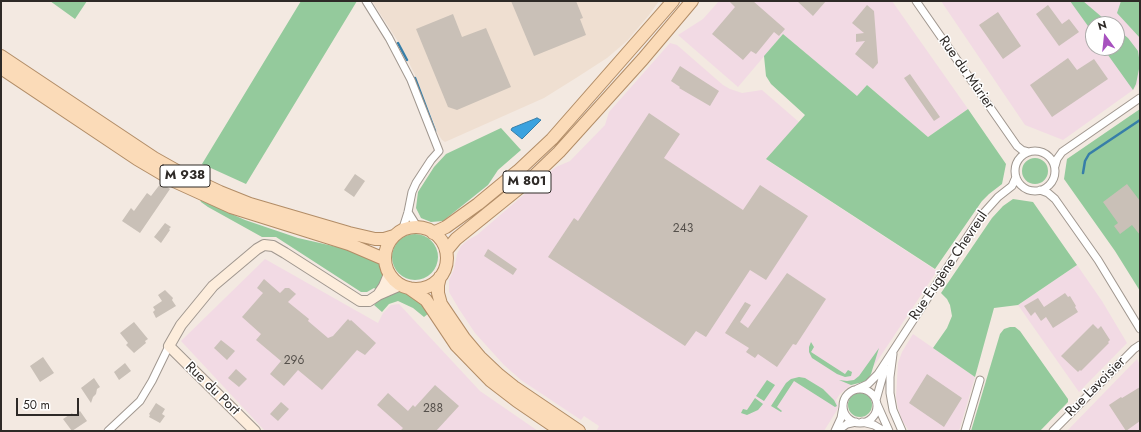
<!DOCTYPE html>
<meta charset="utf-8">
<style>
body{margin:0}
#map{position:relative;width:1141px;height:432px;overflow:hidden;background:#f3e9e1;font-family:Jost,sans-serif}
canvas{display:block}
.frame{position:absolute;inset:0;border:2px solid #2e2a27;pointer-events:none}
.north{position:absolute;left:1085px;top:16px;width:40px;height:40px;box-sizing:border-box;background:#fff;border:1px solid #abaaa9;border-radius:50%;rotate:345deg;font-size:11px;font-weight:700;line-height:16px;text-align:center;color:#2e2a27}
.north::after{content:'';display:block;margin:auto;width:14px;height:18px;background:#a751bf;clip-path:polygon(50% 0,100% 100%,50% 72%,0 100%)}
.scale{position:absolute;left:16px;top:398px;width:63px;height:18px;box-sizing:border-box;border:2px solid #2e2a27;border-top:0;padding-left:5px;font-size:12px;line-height:14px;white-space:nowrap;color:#2e2a27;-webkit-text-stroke:3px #fff;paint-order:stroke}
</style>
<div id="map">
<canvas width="1141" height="432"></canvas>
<div class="frame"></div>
<div class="north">N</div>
<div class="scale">50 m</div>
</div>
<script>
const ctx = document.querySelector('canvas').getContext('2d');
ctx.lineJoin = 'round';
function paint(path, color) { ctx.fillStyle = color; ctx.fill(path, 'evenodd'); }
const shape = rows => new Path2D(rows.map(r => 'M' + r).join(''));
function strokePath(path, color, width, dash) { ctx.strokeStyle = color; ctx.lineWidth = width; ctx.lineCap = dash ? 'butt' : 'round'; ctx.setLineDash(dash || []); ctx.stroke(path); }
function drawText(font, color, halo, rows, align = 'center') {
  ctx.font = font + ' Jost,sans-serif'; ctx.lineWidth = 3; ctx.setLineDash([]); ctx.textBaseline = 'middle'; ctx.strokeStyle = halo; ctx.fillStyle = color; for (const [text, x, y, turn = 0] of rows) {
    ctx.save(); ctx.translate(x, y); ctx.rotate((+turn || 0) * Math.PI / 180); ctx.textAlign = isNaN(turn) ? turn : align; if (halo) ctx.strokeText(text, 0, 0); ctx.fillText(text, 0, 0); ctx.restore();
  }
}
const commercial = shape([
 [719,1,892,1,968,109,928,137,867,85,857,97,783,34,738,87,678,35,703,19],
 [941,1,1140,1,1140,82,1133,90,1063,140,1025,125],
 [1093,24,1117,24,1117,48,1093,48],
 [670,43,677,45,723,85,730,89,742,93,762,90,799,122,767,160,937,271,864,381,851,385,840,394,836,400,838,406,837,410,824,431,598,431,597,430,599,426,584,416,581,420,521,380,504,365,475,333,459,309,449,292,449,280,454,269,457,254,461,246,468,240,477,235,556,167,570,161,605,125,609,112],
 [265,259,378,323,383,313,391,305,399,304,480,391,538,431,265,431,181,341],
 [1077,265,1102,301,1127,343,1079,392,1018,305],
 [913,334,975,377,959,431,909,431,902,420,898,408,896,397,898,363,902,352],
 [1137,359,1140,365,1140,431,1067,431]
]);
const built = shape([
 [372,1,659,1,649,15,627,41,607,58,576,78,544,98,445,142,442,140,438,134,415,75,399,43]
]);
const green = shape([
 [50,1,87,1,75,19],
 [301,1,357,1,246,184,202,164],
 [1070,1,1083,1,1110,24,1093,24,1093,33],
 [1121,1,1140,1,1140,38,1117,13],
 [1117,29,1128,38,1138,51,1140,64,1136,84,1133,90,1103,48,1117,48],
 [783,34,857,96,867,85,928,137,968,109,1006,164,1002,184,989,194,982,201,935,269,766,159,805,115,771,84,766,76,764,56],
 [1140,109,1140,291,1115,251,1064,179,1067,159],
 [501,128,521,150,498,170,488,185,443,221,431,222,421,218,416,208,418,192,434,167,446,154],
 '1022 171a13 13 0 1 1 26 0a13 13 0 1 1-26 0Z',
 [1013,199,1033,202,1077,265,1018,305,994,308,975,377,933,348,947,328,952,316,950,305,947,299,941,293,992,218,1003,206],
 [200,200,245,220,298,238,359,252,376,261,380,265,383,275,382,280,377,290,374,288,367,292,361,292,276,237,262,237,208,207,201,202],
 '392 257a23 23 0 1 1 46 0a23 23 0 1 1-46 0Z',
 [397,291,406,291,418,299,429,313,424,317,413,308,398,301,389,304,382,312,374,305,379,300],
 [1010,327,1015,327,1020,331,1068,399,1068,402,1040,431,971,431,1000,334,1004,329],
 [811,342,814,347,811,352,845,374,848,370,852,372,851,376,845,377,837,374,812,358,809,352,809,347],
 [879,348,871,374,868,379,863,382,851,385,839,380,847,381,854,380,859,376],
 [799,377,805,378,823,389,834,400,837,406,835,407,794,381,777,407,782,411,781,412,771,406,786,383,791,379],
 [767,380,775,385,764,401,756,396],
 '848 405a12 12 0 1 1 24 0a12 12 0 1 1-24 0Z',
 [755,398,763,404,758,410,747,415,741,413,743,409,747,410]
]);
const water = shape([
 [537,118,541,120,522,139,511,130,512,128,537,118]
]);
const stream = shape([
 [398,43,407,60],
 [415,78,435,131],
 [1083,173,1085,161,1089,154,1140,120]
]);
const building = shape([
 [511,1,576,1,583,18,580,19,586,35,534,56],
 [729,1,753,1,785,29,779,36,774,32,756,54,751,51,743,60,712,34,735,7],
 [797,1,826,1,813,16],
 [867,5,874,11,878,63,873,69,855,54,865,41,856,42,856,34,864,33,852,23],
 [1048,5,1062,24,1069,19,1079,32,1059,46,1036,14],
 [998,12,1021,46,1003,59,979,25],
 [453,14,462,37,486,28,511,87,457,110,448,107,416,29],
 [1068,58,1077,70,1094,59,1108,79,1052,117,1030,85],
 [680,66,719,91,710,106,679,88,680,87,671,81],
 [910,74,940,117,934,121,904,78],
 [649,113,680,134,664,158,743,210,760,185,808,216,766,280,750,270,706,337,696,331,685,346,548,257,574,218,578,221],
 [355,174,365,181,354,197,344,190],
 [161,183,170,189,140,233,122,221,131,208,134,211,147,193,151,196],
 [1127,184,1140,201,1140,235,1132,225,1120,234,1114,226,1118,223,1103,202],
 [165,223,171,227,169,229,170,230,161,243,154,237],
 [488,249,517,269,513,275,484,256],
 [787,273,826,299,796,345,793,344,777,367,758,354,755,358,746,352,749,348,725,333,745,302,751,305,740,322,748,328],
 [264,279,280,293,285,288,289,288,296,294,288,302,309,319,308,321,328,338,333,336,348,319,350,321,351,320,376,343,365,355,357,350,322,390,298,370,284,386,270,374,281,361,256,340,261,334,242,317,263,293,257,288],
 [165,290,173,298,172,300,176,306,156,318,153,312,155,310,153,307,162,301,158,295],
 [1065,293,1068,297,1070,296,1076,306,1075,307,1078,312,1053,328,1046,317,1041,321,1035,312,1031,316,1024,306,1038,298,1044,307],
 [134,322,148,339,145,341,146,343,134,353,126,345,128,343,120,333],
 [1093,324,1098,329,1101,326,1110,340,1108,342,1109,343,1081,371,1080,370,1078,372,1061,356],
 [221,340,235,351,227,360,214,348],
 [43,357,54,373,40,382,30,366],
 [125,363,131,371,119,380,114,372],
 [236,369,247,379,239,387,228,378],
 [927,374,962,398,944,427,909,403],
 [94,378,100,387,97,389,96,394,93,397,91,403,81,388],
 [435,385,459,406,436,431,400,431,403,428,377,405,388,393,408,411,413,405,415,407],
 [1140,387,1140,421,1126,431,1109,405,1121,397,1122,398],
 [281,402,289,409,278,421,270,414],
 [156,403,165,409,162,414,165,416,160,423,149,417,150,415,149,414],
 [80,411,87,421,72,431,63,419,72,413,74,416]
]);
const street = shape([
 [366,1,389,38,411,80,439,151,431,160,416,183,412,192,408,212,402,231],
 [916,1,1017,146,1022,150,1029,152],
 '1015 171a20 20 0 1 1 40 0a20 20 0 1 1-40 0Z',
 [1055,166,1057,159,1062,152,1140,98],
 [1040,190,1048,193,1055,199,1098,260,1140,329],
 [408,212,418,228],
 [893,354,890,377,890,393,893,410,902,431],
 [857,389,868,384,878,374,981,216,998,197,1012,186,1016,177],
 '843 406a17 17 0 1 1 34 0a17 17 0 1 1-34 0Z',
 [876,400,885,368],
 [877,404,889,431],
 [862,422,874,425,884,431],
 [108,431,140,401,152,381,169,346],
 [835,431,841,418,843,407],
 [837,431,847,424,856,422],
 [965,431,980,380],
 [1053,431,1134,349,1140,345]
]);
const secondary = shape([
 [378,295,384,286,389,274],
 [255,431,169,346,181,325,213,286,257,249,264,245,273,246,285,253,360,301,369,301,378,295,401,285]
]);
const primary = shape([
 [1,56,154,158,186,176,220,192,250,204,349,233,375,239,384,239,394,236],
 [1,68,137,159,176,182,231,207,349,244,384,259],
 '385 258a31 31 0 1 1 62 0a31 31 0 1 1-62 0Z',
 [433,233,446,227,478,204,518,171,552,139,673,1],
 [446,251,456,239,534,176,559,152,643,59,692,1],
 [440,277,438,285,438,293,441,304,464,338,480,357,499,375,514,387,579,431],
 [409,288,426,300,456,345,491,381,517,401,561,431]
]);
const numberNames = [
 ["243",683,229],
 ["296",294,361],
 ["288",433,409]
];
const shields = [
 [185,176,50],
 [527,182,48]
];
const shieldNames = [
 ["M 938",185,176],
 ["M 801",527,182]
];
const streetNames = [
 ["Rue du Mûrier",966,73,55],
 ["Rue Eugène Chevreul",949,266,-56],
 ["Rue Lavoisier",1096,387,-45],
 ["Rue du Port",212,389,44]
];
paint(commercial, '#f2dae4');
paint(built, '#efdfd1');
paint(green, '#94ca9c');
paint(water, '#3ba2df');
strokePath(water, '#377ea8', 1);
strokePath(stream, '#377ea8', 2.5);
paint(building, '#c9c0b7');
strokePath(street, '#a0978f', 9);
strokePath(secondary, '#a0978f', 12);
strokePath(primary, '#b28d67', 14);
strokePath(street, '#fff', 7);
strokePath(secondary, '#fdeddc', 10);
strokePath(primary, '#fbdbb8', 12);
drawText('12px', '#55504b', null, numberNames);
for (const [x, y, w] of shields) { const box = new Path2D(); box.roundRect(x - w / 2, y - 11, w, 22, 3); ctx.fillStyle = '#fff'; ctx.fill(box); strokePath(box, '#2e2a27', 1); }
drawText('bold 13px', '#2e2a27', null, shieldNames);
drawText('14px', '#2e2a27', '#fff', streetNames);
</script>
